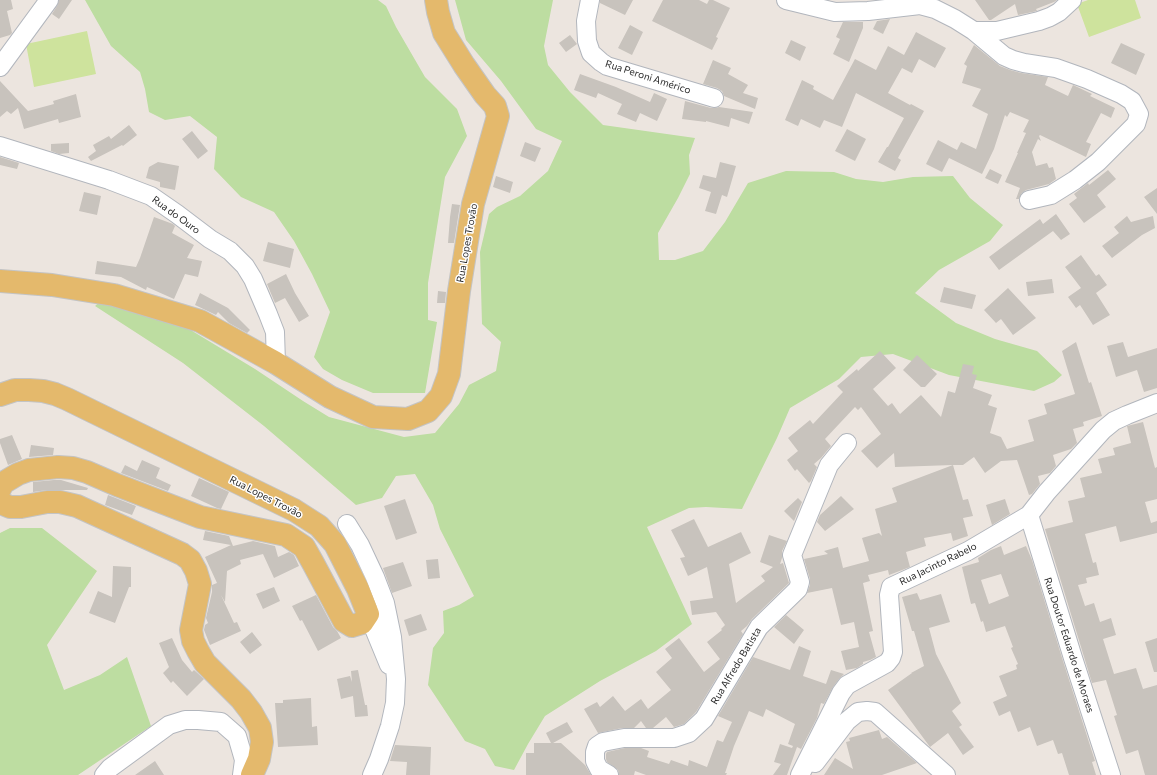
<!DOCTYPE html>
<meta charset="utf-8">
<style>
body{margin:0}
canvas{display:block;background:#ece5df}
</style>
<canvas width="1157" height="775"></canvas>
<script>
const ctx = document.querySelector('canvas').getContext('2d');
ctx.lineJoin = 'round';
function paint(path, color) { ctx.fillStyle = color; ctx.fill(path, 'evenodd'); }
const shape = rows => new Path2D(rows.map(r => 'M' + r).join(''));
function strokePath(path, color, width, dash) { ctx.strokeStyle = color; ctx.lineWidth = width; ctx.lineCap = dash ? 'butt' : 'round'; ctx.setLineDash(dash || []); ctx.stroke(path); }
function drawText(font, color, halo, rows, align = 'center') {
  ctx.font = font + ' Commissioner,sans-serif'; ctx.lineWidth = 3; ctx.setLineDash([]); ctx.textBaseline = 'middle'; ctx.strokeStyle = halo; ctx.fillStyle = color; for (const [text, x, y, turn = 0] of rows) {
    ctx.save(); ctx.translate(x, y); ctx.rotate((+turn || 0) * Math.PI / 180); ctx.textAlign = isNaN(turn) ? turn : align; if (halo) ctx.strokeText(text, 0, 0); ctx.fillText(text, 0, 0); ctx.restore();
  }
}
const green = shape([
 [85,0,378,0,386,6,396,27,425,77,457,109,467,136,445,177,428,283,428,320,437,322,425,393,373,393,342,380,323,369,314,357,330,312,312,274,294,241,274,212,241,197,214,169,217,137,190,116,165,120,149,112,145,89,140,72,111,46],
 [455,0,553,0,544,46,548,65,570,92,603,125,695,138,689,155,690,174,678,198,658,233,659,260,675,260,703,251,725,222,748,183,786,171,834,172,856,179,883,182,913,177,953,176,970,198,1003,225,990,241,939,270,915,293,956,323,995,339,1037,351,1062,375,1054,382,1034,391,949,375,893,354,861,357,839,379,790,408,777,438,742,509,706,507,689,508,647,527,692,624,656,651,600,681,545,716,528,744,514,770,495,766,485,749,465,741,428,685,433,648,444,633,443,611,459,605,474,596,440,529,433,505,415,474,396,476,382,498,356,505,264,426,183,363,95,306,102,300,184,326,255,369,303,401,329,417,404,437,435,433,459,404,469,385,496,371,501,342,482,324,480,252,489,214,497,207,520,196,548,171,562,141,536,129,501,81,466,40],
 [10,528,42,528,97,571,47,645,64,690,100,675,127,657,151,726,78,775,0,775,0,533]
]);
const pitch = shape([
 [1088,0,1135,0,1141,18,1089,37,1077,4],
 [87,31,96,74,34,87,26,44]
]);
const building = shape([
 [0,0,11,0,13,9,7,11,12,33,10,35,0,38],
 [59,0,72,0,59,19,52,14,57,6],
 [600,0,633,0,625,15,600,3],
 [663,0,699,0,707,4,709,0,713,0,730,8,716,37,718,38,712,50,652,21],
 [975,0,1057,0,1054,2,1036,9,1037,11,1018,15,1015,4,991,20,989,20],
 [890,19,883,34,873,29,877,21],
 [843,22,863,22,863,28,849,62,833,54,840,39,836,37],
 [630,25,643,32,632,55,618,48],
 [916,32,946,48,935,68,919,59,912,73,902,68,888,93,910,105,911,104,924,111,898,158,901,160,895,171,878,162,887,147,888,147,904,118,856,93,842,127,824,120,820,128,801,119,798,126,785,120,802,80,814,86,813,89,833,100,855,59,876,70,888,46,904,55],
 [570,35,577,44,566,52,559,43],
 [791,40,806,47,800,61,785,53],
 [1121,43,1145,54,1136,75,1111,63],
 [974,45,1000,66,1010,70,1021,73,1048,77,1045,85,1068,96,1073,85,1092,94,1090,96,1115,108,1111,118,1101,113,1086,142,1091,144,1086,157,1040,135,1039,136,1041,141,1038,139,1032,152,1036,166,1047,163,1049,168,1053,167,1056,179,1049,184,1026,190,1022,193,1019,199,1016,199,1020,188,1005,182,1018,153,1017,153,1026,133,1023,132,1029,120,1010,112,1007,117,1005,115,994,149,982,174,949,158,942,172,926,164,938,140,957,150,961,142,976,149,988,114,972,106,981,89,962,83,967,66,964,64],
 [713,60,731,68,728,74,748,85,743,93,758,98,755,109,724,96,722,91,717,88,703,84],
 [580,74,616,87,650,102,654,93,667,99,657,121,640,113,636,122,617,114,622,104,598,93,596,98,574,90],
 [0,81,28,111,54,104,53,101,76,94,81,117,59,123,58,119,24,129,18,108,11,114,7,111,0,117],
 [685,101,711,108,716,108,719,107,753,112,749,124,731,118,729,127,706,121,706,122,682,119],
 [129,125,137,135,123,146,122,145,91,161,88,157,96,151,93,145,109,136,111,139],
 [847,129,866,139,855,161,835,151],
 [192,131,208,151,198,159,182,139],
 [525,142,541,148,535,162,520,156],
 [69,143,69,153,59,154,51,151,51,144],
 [0,157,19,163,17,169,0,165],
 [158,162,179,166,175,190,160,187,160,182,146,178,149,167],
 [720,162,736,166,727,197,722,195,716,214,705,211,711,192,699,188,703,175,716,178],
 [990,169,1002,175,998,184,985,178],
 [1108,170,1116,179,1097,195,1106,207,1084,223,1069,204,1077,198,1074,194,1088,183,1089,185],
 [496,176,513,182,510,193,493,187],
 [1157,188,1157,214,1144,197],
 [84,192,101,196,97,215,79,211],
 [452,204,460,205,454,243,448,243,450,217],
 [1056,214,1070,234,1061,240,1053,231,999,270,989,257,1040,219,1043,224],
 [1127,216,1131,222,1153,216,1155,228,1142,235,1112,258,1102,246,1119,233,1114,227],
 [154,217,173,224,175,226,172,233,194,245,187,258,202,261,198,277,185,274,174,299,147,287,146,290,121,277,95,274,97,261,136,267,140,258],
 [268,242,294,249,290,268,263,261],
 [1081,255,1096,276,1099,274,1107,285,1096,293,1110,315,1093,325,1080,305,1076,308,1068,297,1081,288,1065,267],
 [286,274,295,293,309,316,299,322,285,298,275,303,267,284],
 [1052,279,1054,293,1028,296,1026,282],
 [944,287,976,295,972,309,940,302],
 [1008,288,1036,318,1013,335,1001,319,996,323,984,310],
 [438,291,446,292,445,303,437,303],
 [200,293,228,308,250,330,247,333,229,323,218,312,216,315,195,305],
 [1076,342,1089,383,1091,382,1102,416,1083,422,1084,426,1073,429,1077,443,1071,449,1053,455,1056,466,1050,473,1038,476,1040,484,1032,494,1029,495,1017,460,1001,461,985,473,974,457,963,465,953,465,963,500,968,499,973,516,963,518,968,536,953,541,951,533,924,538,926,546,906,552,910,567,889,575,888,570,868,575,870,581,863,583,873,631,869,632,876,657,870,660,863,662,863,664,857,668,846,670,841,651,859,647,854,622,841,625,832,588,807,593,810,585,810,579,804,559,828,554,824,551,838,547,843,568,869,561,862,538,879,533,882,536,875,509,897,502,892,488,953,465,895,467,894,453,877,468,861,451,881,434,861,407,858,410,855,407,825,439,831,446,821,458,814,464,817,467,811,481,809,483,797,469,795,471,787,460,798,451,788,438,810,420,813,424,843,392,837,386,857,369,858,371,880,351,896,368,873,389,888,406,892,403,900,414,921,395,941,417,948,391,955,393,963,364,974,366,972,374,977,375,973,388,992,395,988,405,997,408,990,433,1001,437,1007,449,1034,441,1028,420,1047,414,1044,404,1075,394,1062,351],
 [1123,342,1128,357,1157,348,1157,388,1144,392,1137,370,1116,377,1107,346],
 [917,355,937,374,925,387,921,387,903,370],
 [1143,422,1155,468,1157,467,1157,499,1145,502,1151,523,1157,521,1157,533,1120,542,1116,526,1085,534,1093,563,1096,562,1099,575,1086,578,1087,583,1078,585,1085,606,1094,603,1100,622,1111,618,1116,635,1103,639,1114,674,1136,668,1143,689,1157,685,1157,775,1145,775,1138,750,1126,754,1114,716,1117,715,1106,680,1092,683,1045,529,1073,522,1068,501,1085,497,1080,478,1102,473,1098,459,1115,455,1113,448,1131,443,1127,426],
 [12,435,22,459,8,465,0,443,0,439],
 [31,445,54,448,53,455,29,457],
 [142,460,160,468,156,478,171,485,168,491,121,473,125,465,137,471],
 [199,478,229,492,221,509,217,508,191,496],
 [54,480,61,480,88,488,87,490,47,490,33,492,33,482],
 [108,495,136,506,132,515,105,505],
 [841,496,854,509,825,531,817,522,820,515],
 [798,498,802,502,794,521,784,511],
 [405,499,417,533,396,540,384,506],
 [1005,499,1010,514,992,525,986,505],
 [694,519,708,547,741,532,751,553,729,564,736,603,765,581,761,576,773,567,760,562,769,535,787,541,782,551,782,558,780,564,783,563,789,583,752,619,747,626,741,631,743,634,696,712,684,724,674,727,666,717,653,728,646,728,641,721,634,728,622,728,598,733,584,709,597,702,600,707,613,696,625,711,641,699,648,709,671,690,656,672,672,658,665,649,679,638,704,672,720,659,707,642,722,630,721,629,725,625,716,612,692,615,690,601,713,598,707,567,688,576,680,558,685,557,671,530],
 [205,531,229,536,233,546,253,541,275,546,278,557,289,552,294,555,299,566,274,578,263,554,240,560,241,564,227,571,225,602,221,595,234,623,237,622,241,631,210,645,204,630,205,625,208,623,206,618,212,592,212,585,217,583,205,557,231,545,203,540],
 [1001,546,1004,555,1026,546,1032,560,1063,661,1095,761,1092,762,1096,775,1069,775,1062,753,1058,754,1053,740,1037,746,1030,727,1018,732,1010,711,999,716,993,702,1007,696,999,676,1017,669,1016,665,1018,664,1011,648,1013,647,1005,626,986,632,983,621,981,622,975,603,971,604,962,567,979,562,978,558,991,550],
 [1001,574,1009,596,989,604,981,580],
 [438,559,440,578,428,579,426,560],
 [403,562,412,586,392,593,383,568],
 [113,566,131,567,131,587,129,587,115,623,89,613,98,591,112,597],
 [274,587,280,601,263,609,256,594],
 [917,593,920,600,941,594,950,622,929,628,936,654,961,703,952,711,962,725,959,727,974,747,963,755,948,733,930,747,888,690,912,673,911,673,924,666,914,631,912,631,902,597],
 [316,595,333,627,337,631,341,638,318,651,302,620,300,621,292,606],
 [421,614,427,630,409,636,404,620],
 [786,615,804,630,794,644,774,627],
 [252,632,262,645,250,654,240,642],
 [172,638,182,660,192,672,194,670,204,679,187,696,173,681,171,683,163,673,169,667,159,643],
 [1157,638,1157,672,1154,672,1145,642],
 [799,646,811,651,803,676,826,684,831,670,844,674,839,679,833,687,824,704,821,703,817,718,801,749,797,747,787,775,773,775,781,764,774,762,780,744,792,748,793,746,788,744,795,724,766,709,763,717,749,711,734,746,725,773,727,773,726,775,646,775,635,771,634,775,619,775,618,770,607,762,606,759,606,754,607,752,625,748,641,748,649,751,647,757,669,764,671,760,688,766,689,760,707,767,717,740,723,742,732,722,718,716,753,657,790,670],
 [358,670,365,705,367,705,368,716,355,717,353,696,341,699,337,679,350,676,352,682,351,671],
 [311,698,312,727,317,726,318,745,278,747,275,703,283,703,283,700],
 [567,722,573,732,553,743,561,743,585,765,591,775,526,775,526,753,534,753,534,743,551,743,546,733],
 [879,730,882,739,887,737,917,763,882,775,824,775,835,758,853,769,846,742,850,741,849,738],
 [395,745,431,747,430,775,406,775,407,762,390,761],
 [155,761,164,775,135,775]
]);
const minor = shape([
 [590,0,586,21,587,41,591,53,601,62,607,66,714,98],
 [786,0,835,12,868,11,920,5,935,9,955,19,974,31,997,31,1039,21,1050,17,1059,12,1072,0],
 [974,31,1004,56,1013,60,1024,63,1056,68,1087,79,1121,94,1132,101,1139,114,1136,124,1098,162,1075,180,1051,195,1029,200],
 [0,67,49,0],
 [0,146,109,180,151,196,177,214,210,239,230,251,245,266,253,279,268,314,275,332,276,363],
 [1029,515,1073,658,1111,775],
 [347,524,360,545,375,577,385,603,392,637,396,679,395,703,390,726,379,759,372,775],
 [368,614,389,665],
 [815,763,847,721,858,712,867,711,875,712,946,775],
 [104,775,110,768,169,725,185,720,198,720,221,722,237,736,244,760,242,775],
 [609,775,599,769,595,761,595,752,597,746,603,742,624,738,674,738,689,733,704,719,759,627,798,589,800,582,792,555,829,465,847,443],
 [800,775,841,693,847,685,887,663,891,658,893,652,889,595,891,587,968,551,1029,515,1047,492,1103,430,1114,421,1127,415,1157,403]
]);
const major = shape([
 [0,281,52,285,114,295,200,321,276,363,330,397,373,417,408,419,428,411,441,396,449,374,459,291,473,204,498,116,495,106,485,95,464,65,444,33,438,12,436,0],
 [0,395,15,390,29,390,43,391,55,394,67,399,294,510,319,526,335,544,358,589,368,614,362,623,352,626,344,621,313,563,304,547,286,535,200,517,117,485,87,472,73,468,58,467,29,470,18,474,3,483,0,489],
 [0,500,3,504,10,507,21,507,47,502,60,502,77,506,182,554,190,560,196,571,200,584,191,630,193,641,198,651,205,663,241,699,251,712,260,728,262,742,259,759,252,775]
]);
const streetNames = [
 ["Rua Peroni Américo",648,77,18],
 ["Rua do Ouro",176,215,36],
 ["Rua Lopes Trovão",467,243,-80],
 ["Rua Lopes Trovão",266,497,27],
 ["Rua Jacinto Rabelo",938,564,-26],
 ["Rua Doutor Eduardo de Moraes",1069,645,72],
 ["Rua Alfredo Batista",736,666,-59]
];
paint(green, '#bddda1');
paint(pitch, '#cee39d');
paint(building, '#c8c3bd');
strokePath(minor, '#b2b6bd', 20);
strokePath(major, '#c4c4c4', 24);
strokePath(minor, '#fff', 18);
strokePath(major, '#e4b96c', 22);
drawText('10px', '#2b2b2b', '#fff', streetNames);
</script>
